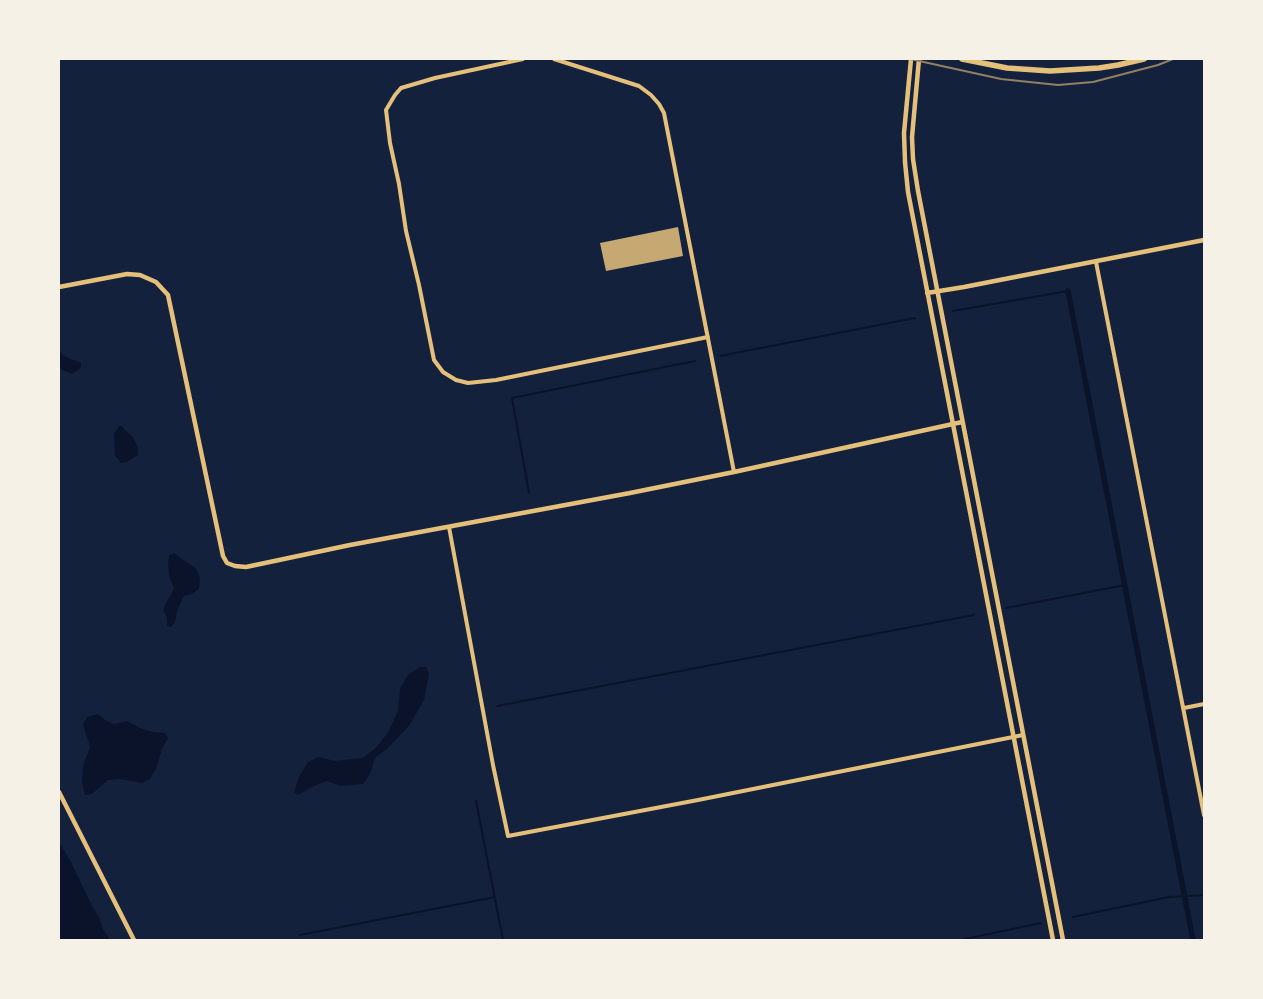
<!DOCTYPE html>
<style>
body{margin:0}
#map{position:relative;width:1263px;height:999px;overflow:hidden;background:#14213d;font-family:"Fira Sans",sans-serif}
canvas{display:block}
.frame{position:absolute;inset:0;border:60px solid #f6f1e7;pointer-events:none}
</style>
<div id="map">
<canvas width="1263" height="999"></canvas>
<div class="frame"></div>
</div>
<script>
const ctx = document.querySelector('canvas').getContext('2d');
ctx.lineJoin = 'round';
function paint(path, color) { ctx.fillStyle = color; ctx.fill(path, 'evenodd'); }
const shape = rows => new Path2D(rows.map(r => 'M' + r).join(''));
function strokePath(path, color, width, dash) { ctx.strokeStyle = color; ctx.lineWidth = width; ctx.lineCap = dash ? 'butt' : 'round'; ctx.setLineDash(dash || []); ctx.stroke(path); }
const water = shape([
 [59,350,63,355,73,360,81,362,81,368,72,374,64,371,59,367],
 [120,425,133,437,138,447,138,455,127,462,121,463,115,456,114,434],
 [174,553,183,560,196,568,200,578,199,589,192,594,184,596,177,611,175,622,171,627,167,626,167,618,163,610,167,601,174,589,169,575,168,564,169,555],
 [419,667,426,667,429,673,424,700,409,726,388,748,375,758,370,774,363,784,340,786,327,781,314,786,298,795,294,792,299,777,308,762,318,757,335,761,363,758,377,747,389,731,398,710,400,689,407,676],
 [98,714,105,720,114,724,127,721,140,728,152,732,165,733,168,738,162,749,156,769,150,779,142,783,120,779,108,780,92,794,85,795,82,783,83,766,90,747,83,724,87,717],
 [59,842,71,862,92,906,99,917,103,929,110,940,59,940]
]);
const stream = shape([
 [953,311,1068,291],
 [720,356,915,318],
 [529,493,512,398,695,361],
 [1006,608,1125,585],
 [497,706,974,615],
 [476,801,503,940],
 [1073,917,1169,897,1204,895],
 [300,935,495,897],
 [960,940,1041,923]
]);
const canal = shape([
 [1068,291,1193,940]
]);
const building = shape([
 [678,227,683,256,606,271,600,243]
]);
const minor = shape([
 [523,59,435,78,401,88,395,95,386,110,390,143,399,184,406,231,419,285,434,360,443,372,456,380,468,383,496,380,708,337],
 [554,59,639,86,651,95,659,104,664,113,734,472],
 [1096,262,1204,815],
 [449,527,493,765,508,836,698,800,1023,735],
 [1184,708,1204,704]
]);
const tertiary = shape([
 [911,59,904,133,905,162,908,192,1053,940],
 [919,59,912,137,913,159,918,191,1063,940],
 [59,287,127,274,140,275,156,282,168,295,223,556,227,563,235,566,246,567,350,545,630,493,734,472,962,422],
 [927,293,964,287,1204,240],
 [59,792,134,940]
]);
const primary = shape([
 [962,59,1007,68,1050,71,1099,68,1118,65,1144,59]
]);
const rail = shape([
 [910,59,1001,79,1058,85,1093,82,1158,65,1173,59]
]);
paint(water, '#0b132b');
strokePath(stream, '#0b132b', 2);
strokePath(canal, '#0b132b', 5.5);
paint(building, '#c6a872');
strokePath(minor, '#e5c07b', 4);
strokePath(tertiary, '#e5c07b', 4.5);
strokePath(primary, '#e5c07b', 5.5);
strokePath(rail, '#918062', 2);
</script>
